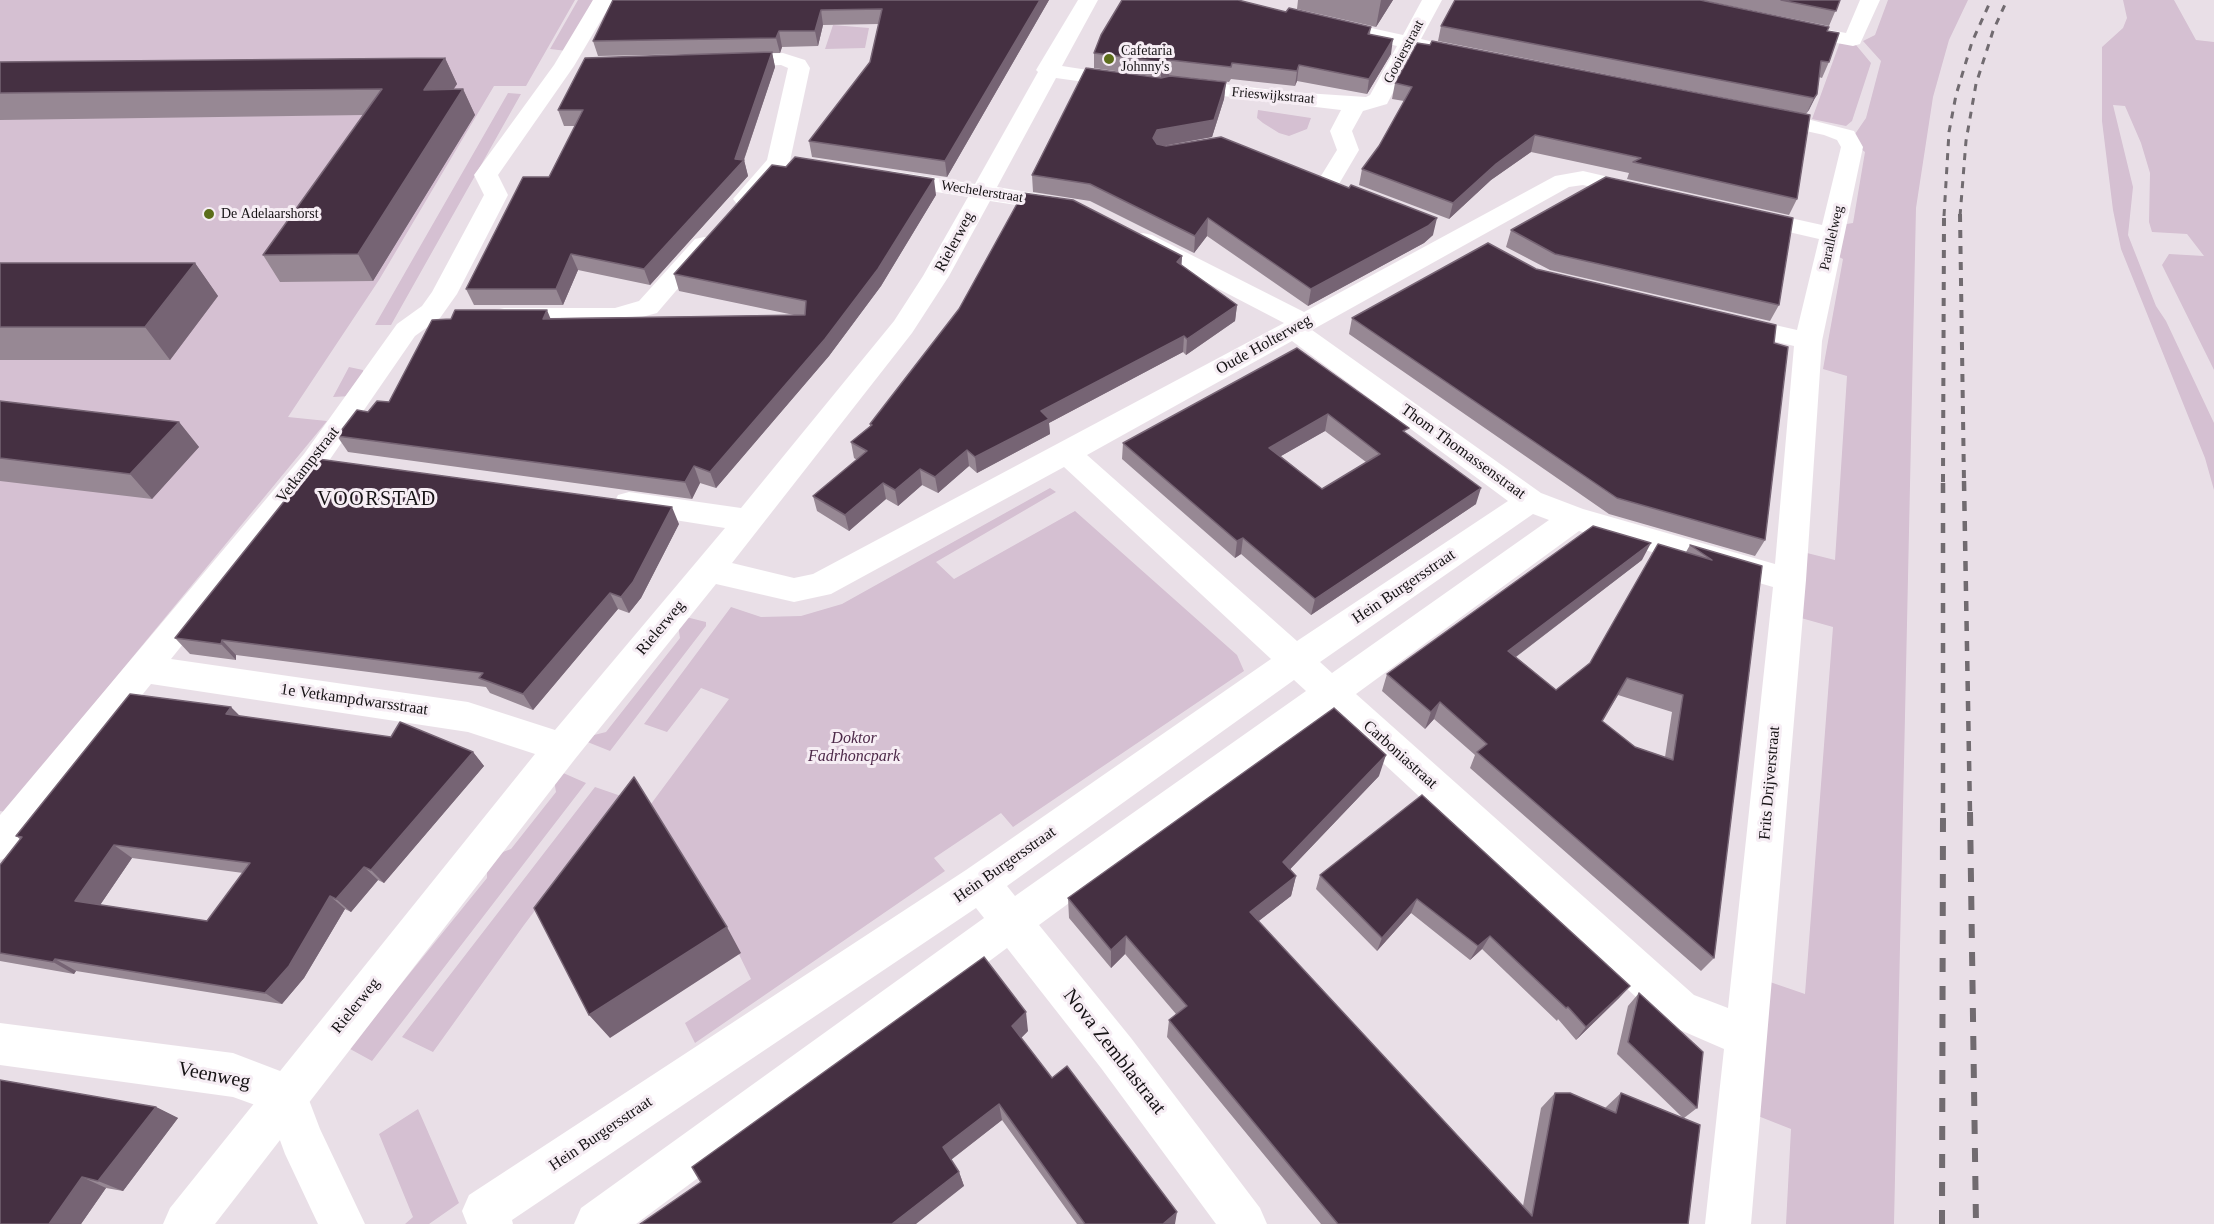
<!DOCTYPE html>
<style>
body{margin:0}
canvas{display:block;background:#e9dfe7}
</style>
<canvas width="2214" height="1224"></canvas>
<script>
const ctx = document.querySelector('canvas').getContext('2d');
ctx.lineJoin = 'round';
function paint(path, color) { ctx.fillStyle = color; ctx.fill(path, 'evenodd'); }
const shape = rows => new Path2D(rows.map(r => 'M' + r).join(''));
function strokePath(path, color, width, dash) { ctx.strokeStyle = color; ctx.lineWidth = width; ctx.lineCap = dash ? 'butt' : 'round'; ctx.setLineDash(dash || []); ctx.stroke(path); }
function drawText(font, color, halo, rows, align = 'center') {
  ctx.font = font + ' Georgia,serif'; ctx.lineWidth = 6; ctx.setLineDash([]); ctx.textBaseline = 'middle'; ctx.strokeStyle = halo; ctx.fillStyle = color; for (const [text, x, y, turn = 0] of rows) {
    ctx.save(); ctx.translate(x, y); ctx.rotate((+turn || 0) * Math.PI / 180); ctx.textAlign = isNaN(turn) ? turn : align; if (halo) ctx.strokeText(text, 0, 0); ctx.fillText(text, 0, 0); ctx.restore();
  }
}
const green = shape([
 [0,0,575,0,526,86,494,86,379,280,288,417,327,421,5,812,0,811],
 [578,0,593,0,567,51,550,49],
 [1888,0,1968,0,1949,40,1933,97,1916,208,1894,1224,1786,1224,1791,1129,1758,1116,1770,982,1805,994,1833,627,1801,618,1807,553,1835,560,1847,376,1823,369,1843,259,1833,254,1840,225,1853,223,1865,152,1856,145,1853,137,1866,118,1881,61,1863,41,1875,35],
 [2123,0,2174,0,2196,40,2214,42,2214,370,2162,265,2169,254,2204,256,2187,234,2152,232,2149,222,2150,173,2141,143,2125,106,2113,105,2133,187,2128,235,2156,306,2166,321,2214,423,2214,490,2205,458,2121,249,2113,210,2102,121,2102,47,2123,28,2127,18],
 [833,25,869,28,865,48,825,49],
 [1840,42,1856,45,1871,63,1852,121,1846,126,1812,119],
 [508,93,521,94,391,325,375,325],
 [1258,110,1311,118,1307,129,1289,136,1279,133,1263,123,1257,118],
 [349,367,363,370,363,376,351,396,333,397],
 [1050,488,1056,492,936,562,954,579,1075,511,1237,655,1244,671,1013,827,1001,813,934,858,945,871,695,1043,685,1023,751,979,729,934,648,808,729,699,701,688,667,732,644,724,731,607,761,617,801,616,842,604],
 [686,617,706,622,706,626,610,751,585,741,590,736,606,732,680,638,678,625],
 [561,772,586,783,372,1061,341,1044,376,1015,487,878,487,862,492,856,511,849,556,792,554,780],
 [595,787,621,796,524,925,433,1052,402,1037],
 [418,1109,459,1203,429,1224,405,1224,413,1217,379,1134]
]);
const street = shape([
 [593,0,613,0,574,66,498,175,508,195,457,294,440,318,415,336,324,468,171,659,468,702,555,730,725,528,618,511,614,503,618,495,629,492,741,508,894,321,923,276,968,197,892,185,884,183,880,178,884,173,892,171,975,184,1038,72,1036,70,1078,0,1098,0,1062,66,1127,76,1135,77,1138,82,1135,87,1127,88,1056,78,997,187,1063,198,1072,200,1075,205,1072,210,1063,212,990,201,949,276,912,333,732,563,794,578,813,574,1284,323,1134,245,1131,240,1134,235,1143,233,1152,235,1304,312,1555,176,1583,171,1652,187,1656,192,1652,197,1644,199,1583,185,1569,187,1312,330,1541,493,1583,509,1775,564,1794,346,1722,329,1718,323,1722,317,1731,315,1797,330,1819,239,1741,221,1738,216,1741,211,1750,209,1822,225,1841,147,1837,140,1824,135,1756,120,1753,115,1756,110,1764,108,1854,131,1863,147,1822,341,1806,580,1751,1224,1705,1224,1724,1049,1664,1023,1329,713,1039,925,1131,1038,1260,1208,1267,1224,1216,1224,1101,1068,1007,948,636,1224,574,1224,581,1208,984,918,976,908,512,1220,513,1224,467,1224,462,1211,469,1195,966,870,1271,659,1064,467,831,594,794,602,716,584,575,759,215,1224,163,1224,170,1208,535,754,468,732,151,684,13,855,0,860,0,815,304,454,397,324,422,306,432,292,484,195,474,175,554,65,593,0],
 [1292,341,1508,501,1297,641,1087,455,1292,341],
 [1533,514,1549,520,1332,673,1320,662,1533,514],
 [1579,531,1773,587,1728,1008,1694,995,1356,694,1579,531],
 [1294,680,1306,691,1015,896,1007,886,1294,680],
 [1422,0,1442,0,1421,39,1467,50,1470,54,1467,58,1460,60,1415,50,1387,104,1363,111,1352,131,1359,150,1336,189,1320,189,1316,184,1337,150,1330,131,1341,110,1181,91,1173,90,1170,85,1173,80,1181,79,1290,92,1366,97,1370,95,1397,46,1319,28,1316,24,1319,20,1326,18,1403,35,1422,0],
 [1860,0,1880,0,1860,44,1853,46,1793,35,1786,33,1783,29,1786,25,1793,23,1846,33,1860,0],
 [783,53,805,60,810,68,790,161,753,204,745,206,737,204,733,199,767,160,788,68,781,65,727,67,720,65,717,61,720,57,727,55,783,53],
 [704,237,713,239,716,244,657,313,616,324,504,324,495,322,491,316,495,310,504,308,615,308,639,301,695,239,704,237]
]);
const secondary = shape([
 [0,1023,233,1053,301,1079,320,1129,365,1224,318,1224,285,1154,269,1110,233,1097,0,1065,0,1023]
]);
const railFar3 = shape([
 [1944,216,1949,132,1956,95,1972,42,1991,0],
 [1960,216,1966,141,1976,84,1993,31,2007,0]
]);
const railFar2 = shape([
 [1960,214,1964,482],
 [1943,482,1944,214]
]);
const railFar1 = shape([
 [1964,481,1970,813],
 [1943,813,1943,481]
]);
const rail = shape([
 [1970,812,1976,1224],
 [1942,1224,1943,812]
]);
const wall = shape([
 [613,0,1049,0,947,177,812,157,809,141,870,62,879,24,823,25,818,46,782,47,780,53,772,53,775,67,744,160,748,176,650,285,578,270,563,305,474,305,466,289,549,177,575,126,564,126,558,110,698,54,598,56,593,41],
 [1298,0,1393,0,1376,27,1297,9],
 [1701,0,1840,0,1829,26],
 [1286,12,1371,27,1370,34,1391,54,1367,94,1297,81,1295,86,1231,79,1229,82,1175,76,1226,82,1224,99,1212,137,1163,146,1433,235,1424,243,1308,306,1207,236,1194,253,1090,201,1033,192,1032,175,1157,77,1094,68,1094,53],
 [1441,26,1827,31,1829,62,1822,78,1819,77,1817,94,1806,114,1438,41],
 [1417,43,1797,199,1789,215,1627,179,1629,173,1531,152,1491,180,1449,219,1359,185,1362,169,1379,146,1404,101,1392,99,1395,83],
 [445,58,457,84,453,89,463,89,475,115,373,281,280,282,263,255,364,115,0,120,0,62],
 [936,195,881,286,829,356,716,488,700,483,692,499,348,452,337,436,368,412,389,402,550,318,794,315,679,291,674,274],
 [1511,230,1779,305,1770,321,1550,270,1506,247],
 [1182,256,1181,266,1237,305,1235,321,1186,355,1183,352,1049,423,1050,434,977,473,969,466,938,493,922,485,898,506,886,499,849,531,817,511,813,496,857,460,854,458,851,442,870,426,870,424],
 [0,263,195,263,218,296,170,360,0,360],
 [1536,269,1774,343,1765,540,1755,556,1609,514,1349,334,1352,318],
 [1297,348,1407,434,1476,504,1311,615,1241,554,1235,558,1122,459,1123,443],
 [1325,431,1366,462,1322,489,1281,456],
 [0,401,179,422,199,447,152,499,0,481],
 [679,524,641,598,629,613,618,609,533,710,490,693,486,687,236,655,236,660,190,654,175,638],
 [1690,545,1762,566,1714,958,1701,971,1470,768,1475,755,1434,719,1425,729,1382,691,1387,674,1642,560,1516,657,1556,690,1590,663,1686,552],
 [1618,695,1672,712,1665,757,1635,747,1602,721],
 [241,716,473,752,484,766,384,883,378,880,351,912,345,909,304,978,282,1004,76,971,74,974,0,961,0,865,21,840,16,836],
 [132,858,243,873,207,921,100,905],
 [1379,776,1290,869,1296,876,1291,896,1258,921,1523,1206,1541,1108,1555,1093,1605,1108,1621,1093,1683,1118,1617,1054,1628,1006,1639,993,1697,1108,1684,1118,1688,1224,1321,1224,1167,1037,1169,1020,1176,1014,1125,954,1111,968,1069,918,1068,898],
 [1422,795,1630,986,1619,998,1576,1040,1558,1019,1557,1021,1482,949,1470,960,1411,913,1377,951,1316,889,1320,875],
 [1028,1031,1021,1038,1052,1078,1175,1224,1077,1224,1002,1120,951,1160,959,1172,964,1186,640,1224],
 [156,1107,178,1118,123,1191,106,1188,81,1224,0,1224]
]);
const shadedWall = shape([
 [1040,0,1049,0,947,177,945,161],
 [1381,0,1393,0,1376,27],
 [821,10,823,25,818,46,815,31],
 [779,31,782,47,780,53,776,38],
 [1393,39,1391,54,1367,94,1369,79],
 [772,52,775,67,743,162,744,160,748,176,650,285,644,269,735,159],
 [445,58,457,84,436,116,424,90],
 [1170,60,1169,76,1161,78,1161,62],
 [1299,65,1297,81,1295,86,1297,71],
 [1226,82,1224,99,1212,137,1156,147,1153,138,1157,130],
 [463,89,475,115,373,281,358,254],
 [1817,94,1809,110,1806,114,1814,98],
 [1535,135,1531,152,1491,180,1449,219,1453,203,1496,164],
 [934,179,936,195,881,286,829,356,716,488,710,472],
 [1208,218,1207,236,1194,253,1195,236],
 [1437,218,1433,235,1424,243,1308,306,1311,289],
 [571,254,578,270,563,305,556,289],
 [1182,256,1181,272,1177,262],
 [195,263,218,296,170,360,145,327],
 [1237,305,1235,321,1186,355,1187,339],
 [547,310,554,327,543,319],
 [1184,336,1183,352,1049,423,1050,434,977,473,975,457,1041,411],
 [1328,414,1325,431,1267,464,1269,448],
 [179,422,199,447,152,499,130,474],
 [967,450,969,466,938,493,935,477],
 [694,466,700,483,692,499,685,482],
 [920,469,922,485,898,506,895,490],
 [883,483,886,499,849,531,845,515],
 [1481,488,1476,504,1311,615,1315,599],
 [672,507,679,524,641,598,629,613,621,597],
 [1243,538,1241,554,1235,558,1237,541],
 [1651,543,1642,560,1501,668,1508,651],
 [610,593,618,609,533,710,523,694],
 [222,640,236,655,236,660,221,644],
 [1440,702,1434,719,1425,729,1431,712],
 [231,707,246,722,226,714],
 [473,752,484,766,384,883,371,870],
 [1386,755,1379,776,1278,882,1283,862],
 [114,845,132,858,94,914,75,901],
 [364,867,378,880,351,912,336,899],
 [1296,876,1291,896,1246,931,1250,912],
 [330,896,345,909,304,978,282,1004,265,993],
 [1417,899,1411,913,1377,951,1382,938],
 [727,927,741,953,610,1038,589,1015],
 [1126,936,1125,954,1111,968,1111,950],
 [1490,936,1482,949,1470,960,1478,946],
 [55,959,76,971,74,974,53,962],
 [1630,986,1619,998,1576,1040,1586,1027],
 [1026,1012,1028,1031,1015,1044,1012,1026],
 [999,1104,1002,1120,948,1162,943,1147],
 [156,1107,178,1118,123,1191,98,1181],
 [959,1172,964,1186,916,1224,892,1224],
 [82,1177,106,1188,81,1224,49,1224],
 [1177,1212,1175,1224,1163,1224]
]);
const building = shape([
 [613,0,1040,0,945,161,809,141,870,62,882,9,821,10,815,31,779,31,776,38,593,41,613,0],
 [1122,0,1238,0,1286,12,1289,8,1371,27,1368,34,1393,39,1369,79,1299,65,1297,71,1232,63,1231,67,1170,60,1161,62,1094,53,1101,35,1122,0],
 [1455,0,1700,0,1829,27,1827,31,1839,33,1829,62,1821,61,1817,94,1814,98,1441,26,1455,0],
 [1781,0,1840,0,1836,11,1781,0],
 [1432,41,1810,115,1797,199,1633,162,1641,158,1535,135,1496,164,1453,203,1362,169,1379,146,1412,87,1395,83,1417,43,1430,45,1432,41],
 [772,52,735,159,744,160,644,269,571,254,556,289,466,289,523,177,549,177,583,110,558,110,585,58,772,52],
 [445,58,424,90,463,89,358,254,263,255,382,89,0,93,0,62,445,58],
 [1086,68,1161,78,1170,76,1226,82,1214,120,1157,130,1153,138,1157,144,1166,146,1221,137,1349,188,1351,185,1437,218,1428,226,1311,289,1208,218,1195,236,1090,184,1032,175,1086,68],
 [795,157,934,179,878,269,825,339,710,472,694,466,685,482,337,436,357,410,368,412,377,401,389,402,432,320,451,319,455,310,547,310,543,319,805,315,806,301,674,274,772,165,786,167,795,157],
 [1606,177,1793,218,1779,305,1555,254,1511,230,1606,177],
 [1023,193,1073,200,1182,256,1177,262,1237,305,1187,339,1184,336,1041,411,1049,419,975,457,967,450,935,477,920,469,895,490,883,483,845,515,813,496,867,451,851,442,872,425,870,424,959,309,1023,193],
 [1488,243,1536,269,1776,325,1774,343,1788,347,1765,540,1617,498,1352,318,1488,243],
 [0,263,195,263,145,327,0,327,0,263],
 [1297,348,1409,428,1403,431,1481,488,1315,599,1243,538,1237,541,1123,443,1297,348],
 [1328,414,1380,454,1322,489,1269,448,1328,414],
 [0,401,179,422,130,474,0,458,0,401],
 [318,459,672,507,633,582,621,597,610,593,523,694,479,678,483,673,222,640,221,644,175,638,318,459],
 [1593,526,1651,543,1508,651,1556,690,1590,663,1658,544,1712,560,1690,545,1762,566,1714,958,1477,752,1487,744,1440,702,1431,712,1387,674,1593,526],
 [1627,678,1683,695,1673,760,1635,747,1602,721,1627,678],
 [130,694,231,707,226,714,391,737,400,722,473,752,371,870,364,867,336,899,330,896,289,966,265,993,55,959,53,962,0,953,0,865,22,837,16,836,130,694],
 [114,845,250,863,207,921,75,901,114,845],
 [1334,708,1386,755,1283,862,1296,876,1250,912,1532,1216,1555,1093,1570,1093,1616,1113,1621,1093,1700,1125,1688,1224,1338,1224,1169,1020,1187,1006,1126,936,1111,950,1068,898,1334,708],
 [634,777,727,927,589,1015,534,908,634,777],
 [1422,795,1630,986,1586,1027,1568,1007,1566,1008,1490,936,1478,946,1417,899,1382,938,1320,875,1422,795],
 [984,957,1026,1012,1012,1026,1052,1078,1067,1066,1177,1212,1163,1224,1085,1224,999,1104,943,1147,959,1172,892,1224,640,1224,701,1182,692,1167,984,957],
 [1639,993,1703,1052,1697,1108,1628,1042,1639,993],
 [0,1080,156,1107,98,1181,82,1177,49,1224,0,1224,0,1080]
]);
const markers = [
 [1109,59,6,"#5c6e1b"],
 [209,214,6,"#5c6e1b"]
];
const farPoinames = [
 ["Cafetaria",1121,51],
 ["Johnny's",1121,67],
 ["De Adelaarshorst",221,214]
];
const farStreetnames = [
 ["Gooierstraat",1404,52,-62],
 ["Frieswijkstraat",1273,96,5],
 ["Wechelerstraat",982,192,9],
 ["Parallelweg",1832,238,-77]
];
const streetNames = [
 ["Rielerweg",955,242,-62],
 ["Oude Holterweg",1264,345,-29],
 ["Thom Thomassenstraat",1463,452,36],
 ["Vetkampstraat",308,465,-52],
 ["Hein Burgersstraat",1404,587,-34],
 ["Rielerweg",661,628,-50],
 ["1e Vetkampdwarsstraat",354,700,8],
 ["Carboniastraat",1400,755,42],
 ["Frits Drijverstraat",1770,783,-85],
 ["Hein Burgersstraat",1005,865,-35],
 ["Rielerweg",356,1006,-51],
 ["Hein Burgersstraat",601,1134,-34]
];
const parkNames = [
 ["Doktor",854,739],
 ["Fadrhoncpark",854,757]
];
const quarterNames = [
 ["VOORSTAD",377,500]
];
const nearStreetnames = [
 ["Nova Zemblastraat",1114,1052,52],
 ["Veenweg",214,1076,11]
];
paint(green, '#d5c0d2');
paint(street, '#fff');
paint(secondary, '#fff');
strokePath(railFar3, '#716b70', 3, [7, 7]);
strokePath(railFar2, '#716b70', 4, [8, 8]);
strokePath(railFar1, '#716b70', 4.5, [10, 10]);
strokePath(rail, '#716b70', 6, [14, 14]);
paint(wall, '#978894');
paint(shadedWall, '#766474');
paint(building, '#453042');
strokePath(building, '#766474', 1.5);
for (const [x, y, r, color] of markers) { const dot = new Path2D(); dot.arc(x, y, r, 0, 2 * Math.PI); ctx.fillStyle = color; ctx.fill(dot); strokePath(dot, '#f6edf4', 2); }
drawText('14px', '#151214', '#f6edf4', farPoinames, 'left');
drawText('14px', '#151214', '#f6edf4', farStreetnames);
drawText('16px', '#151214', '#f6edf4', streetNames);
drawText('italic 16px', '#4d2949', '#f6edf4', parkNames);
ctx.letterSpacing = '1.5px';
drawText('20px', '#151214', '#f6edf4', quarterNames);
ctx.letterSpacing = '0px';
drawText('20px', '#151214', '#f6edf4', nearStreetnames);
</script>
